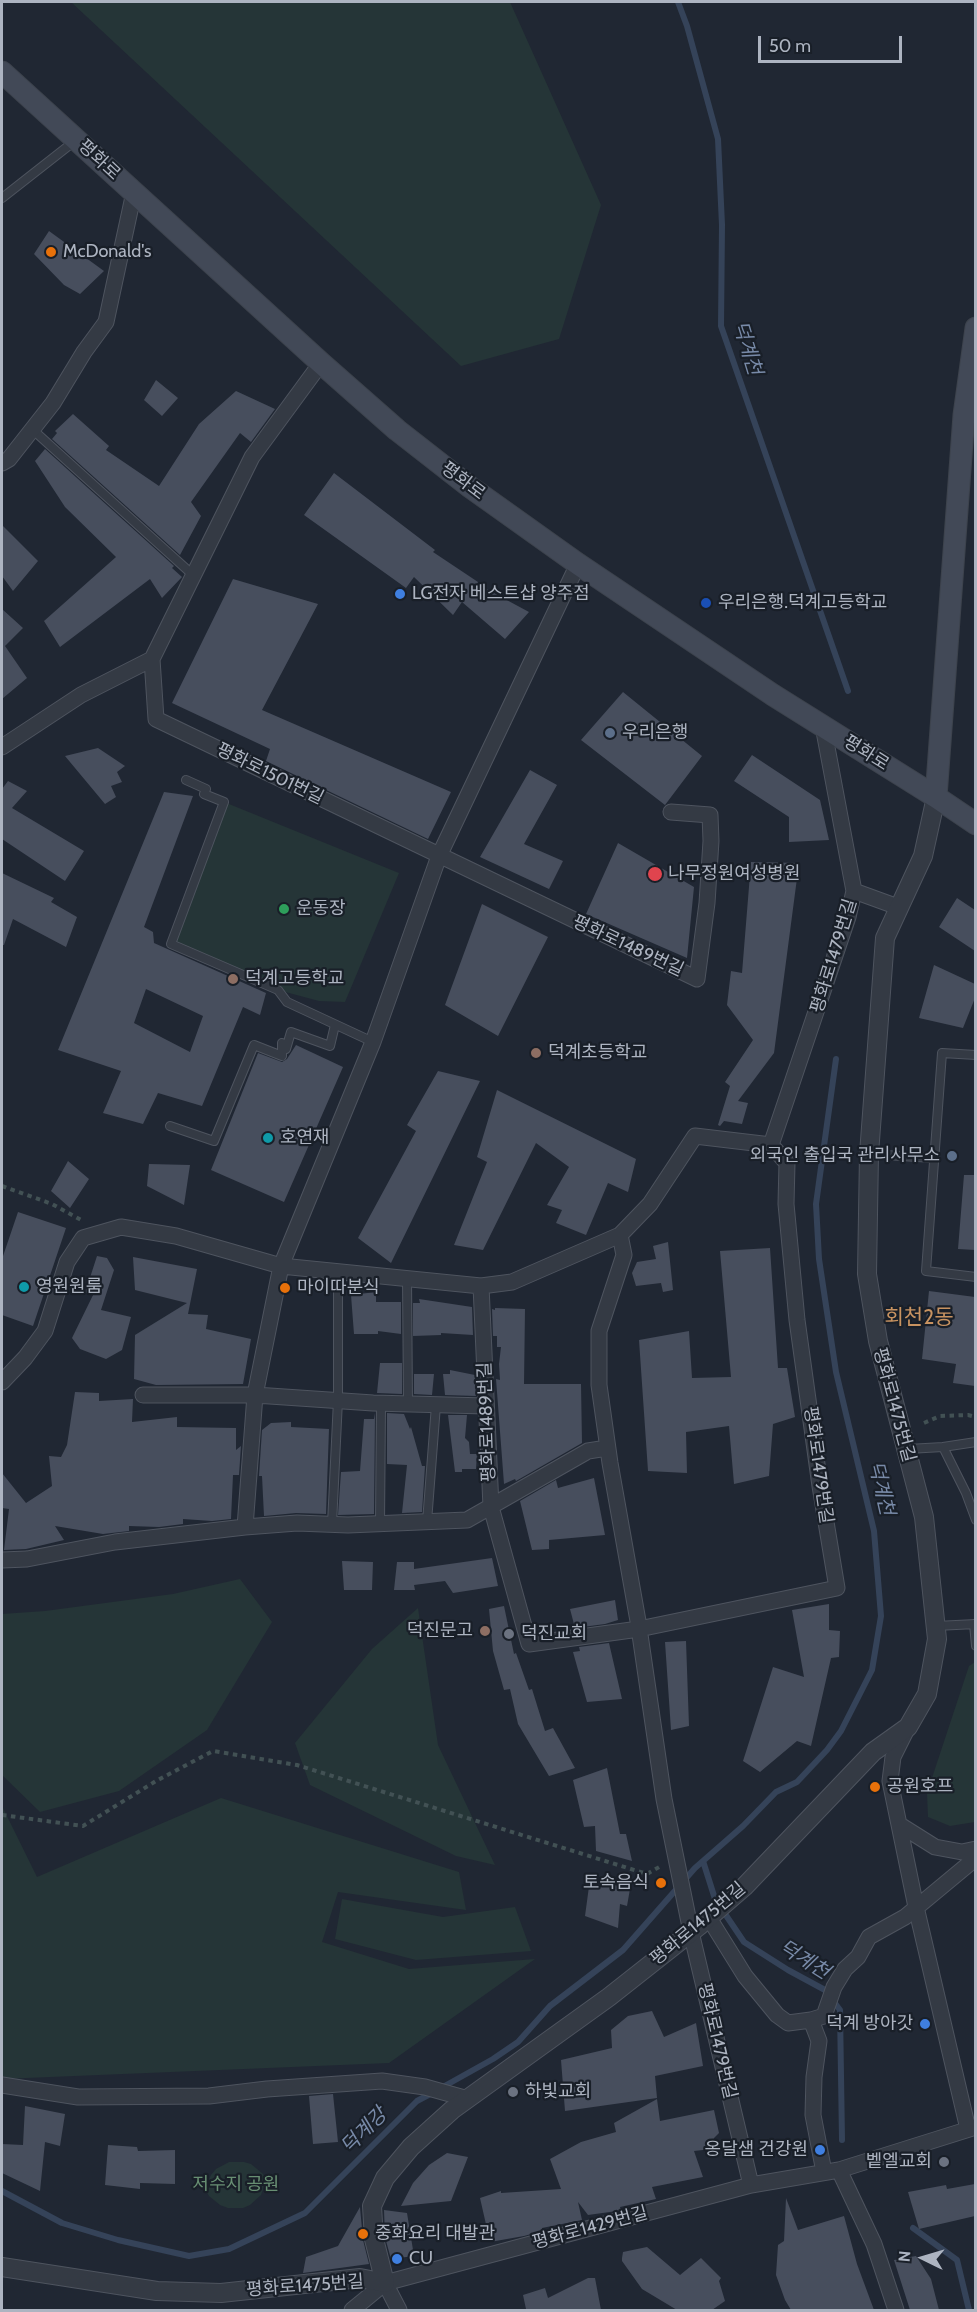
<!DOCTYPE html>
<meta charset="utf-8">
<style>
body{margin:0}
#map{position:relative;width:977px;height:2312px;overflow:hidden;background:#202733;font-family:Cabin,sans-serif}
canvas{display:block}
.frame{position:absolute;inset:0;border:3px solid #adb4c1;pointer-events:none}
.north{position:absolute;left:893px;top:2228px;width:60px;height:60px;-webkit-text-stroke:4px #191f28;paint-order:stroke;rotate:275deg;font-size:16px;font-weight:700;line-height:24px;text-align:center;color:#adb4c1}
.north::after{content:'';display:block;margin:auto;width:21px;height:27px;background:#adb4c1;clip-path:polygon(50% 0,100% 100%,50% 72%,0 100%)}
.scale{position:absolute;left:758px;top:36px;width:144px;height:27px;box-sizing:border-box;border:3px solid #adb4c1;border-top:0;padding-left:8px;font-size:18px;line-height:21px;white-space:nowrap;color:#adb4c1;-webkit-text-stroke:4px #191f28;paint-order:stroke}
</style>
<div id="map">
<canvas width="977" height="2312"></canvas>
<div class="frame"></div>
<div class="north">N</div>
<div class="scale">50 m</div>
</div>
<script>
const ctx = document.querySelector('canvas').getContext('2d');
ctx.lineJoin = 'round';
function paint(path, color) { ctx.fillStyle = color; ctx.fill(path, 'evenodd'); }
const shape = rows => new Path2D(rows.map(r => 'M' + r).join(''));
function strokePath(path, color, width, dash) { ctx.strokeStyle = color; ctx.lineWidth = width; ctx.lineCap = dash ? 'butt' : 'round'; ctx.setLineDash(dash || []); ctx.stroke(path); }
function drawText(font, color, halo, rows, align = 'center') {
  ctx.font = font + ' Cabin,"Noto Sans KR",sans-serif'; ctx.lineWidth = 4.5; ctx.setLineDash([]); ctx.textBaseline = 'middle'; ctx.strokeStyle = halo; ctx.fillStyle = color; for (const [text, x, y, turn = 0] of rows) {
    ctx.save(); ctx.translate(x, y); ctx.rotate((+turn || 0) * Math.PI / 180); ctx.textAlign = isNaN(turn) ? turn : align; if (halo) ctx.strokeText(text, 0, 0); ctx.fillText(text, 0, 0); ctx.restore();
  }
}
const green = shape([
 [71,2,510,2,601,205,559,339,461,366],
 [224,802,399,873,345,1002,319,1001,278,990,172,944],
 [240,1579,272,1622,207,1730,119,1791,40,1812,2,1775,2,1614,45,1611,173,1594],
 [418,1608,438,1745,495,1865,456,1856,310,1785,295,1743,372,1649],
 [975,1662,975,1822,950,1826,928,1817,927,1793,969,1666],
 [221,1798,459,1872,466,1910,338,1892,322,1942,409,1969,535,1959,389,2063,2,2079,2,1806,37,1877],
 [342,1899,443,1917,515,1907,531,1951,416,1960,335,1939],
 [229,2162,244,2162,251,2164,263,2174,266,2181,261,2195,250,2205,243,2208,228,2208,220,2205,209,2196,205,2189,211,2175,216,2169]
]);
const stream = shape([
 [678,2,687,26,718,139,722,225,721,326,848,691],
 [703,1861,715,1899,744,1942,788,1970,825,1990,840,2010,842,2140],
 [441,2088,493,2059,518,2042,550,2006,623,1950,695,1868,743,1826,776,1792,797,1782,827,1750,841,1731,872,1670,881,1616,874,1531,836,1372,819,1259,816,1204,836,1059],
 [2,2191,62,2223,118,2240,189,2256,229,2249,305,2213,417,2101,432,2093],
 [913,2228,957,2260,969,2310]
]);
const building = shape([
 [49,231,104,271,80,294,64,285,34,254],
 [156,380,178,398,162,416,144,400],
 [236,391,275,409,251,442,240,433,191,502,201,516,180,555,52,439,57,433,55,431,73,414,109,446,106,450,159,486,199,424],
 [45,449,174,566,172,568,182,577,162,598,150,579,60,647,44,621,116,557,65,507,35,461],
 [334,473,435,550,433,552,478,582,477,584,529,612,505,639,462,602,453,615,414,577,406,588,304,515],
 [2,525,38,561,13,591,2,576],
 [233,579,318,604,262,710,451,792,428,839,266,761,270,749,172,703],
 [2,609,23,628,5,646,27,678,2,699],
 [623,692,702,756,665,805,581,740],
 [98,748,125,766,117,772,122,782,111,786,116,797,105,804,65,756],
 [752,755,820,800,829,840,789,842,789,817,734,781],
 [530,770,557,785,524,844,563,861,549,889,480,857],
 [8,781,27,791,12,808,84,851,65,881,2,839,2,789],
 [164,792,193,796,144,927,153,932,154,943,266,993,260,1015,243,1007,202,1106,158,1093,143,1124,103,1113,121,1071,58,1050],
 [146,989,203,1016,190,1052,134,1023],
 [618,843,694,887,687,958,586,914],
 [751,862,799,863,774,1053,738,1101,748,1103,742,1124,724,1121,720,1126,718,1125,730,1086,725,1082,753,1040,727,1005,731,971,742,973],
 [2,873,54,898,51,902,77,917,66,947,13,919,4,945,2,945],
 [957,898,975,910,975,951,939,927],
 [482,904,548,937,498,1036,445,1005],
 [934,965,975,984,975,998,963,1028,919,1018],
 [296,1045,343,1067,284,1202,211,1170,258,1053,282,1062,287,1059],
 [438,1071,480,1081,391,1263,358,1238,416,1131,407,1125],
 [497,1090,636,1159,628,1192,608,1183,586,1235,556,1223,562,1210,547,1205,569,1167,536,1143,483,1250,454,1245,487,1162,477,1157],
 [68,1161,89,1179,70,1208,51,1191],
 [149,1164,190,1165,184,1205,147,1186],
 [964,1175,975,1175,975,1250,958,1249],
 [18,1212,66,1228,33,1326,2,1315,2,1259],
 [668,1242,673,1290,663,1292,661,1283,636,1286,632,1273,637,1262,656,1259,653,1246],
 [770,1248,778,1368,787,1368,795,1417,773,1424,769,1476,734,1484,729,1426,686,1432,687,1473,648,1471,639,1340,689,1331,692,1378,731,1377,720,1251],
 [97,1256,107,1258,114,1270,101,1310,131,1317,122,1350,106,1359,80,1349,72,1338,94,1293,85,1293],
 [133,1257,197,1269,188,1314,208,1315,206,1329,251,1339,243,1384,156,1385,134,1379,135,1335,187,1303,135,1290],
 [929,1291,975,1297,975,1386,953,1383,956,1364,922,1359],
 [376,1292,376,1302,401,1302,401,1334,378,1331,378,1334,354,1334,351,1295],
 [419,1299,472,1307,473,1335,441,1333,441,1335,413,1336,413,1303,420,1303],
 [495,1308,525,1309,524,1384,581,1384,582,1443,516,1481,515,1479,504,1484,496,1379,500,1380,499,1364,501,1347,497,1347,497,1336,493,1336,492,1309,495,1310],
 [380,1363,402,1363,402,1394,377,1393],
 [450,1370,475,1375,476,1396,445,1395,443,1374,450,1374],
 [414,1374,434,1374,432,1395,414,1394],
 [75,1392,99,1393,99,1401,133,1399,132,1422,177,1417,177,1427,236,1428,236,1450,241,1446,239,1475,233,1475,231,1519,212,1521,183,1519,183,1524,159,1527,129,1526,129,1531,103,1534,55,1526,64,1540,26,1549,4,1550,9,1509,2,1508,2,1473,26,1503,52,1486,49,1456,61,1457,67,1445],
 [375,1413,374,1514,338,1515,341,1472,360,1471,364,1419,374,1419],
 [387,1413,404,1414,410,1429,411,1427,422,1466,425,1466,422,1512,402,1513,407,1465,387,1464],
 [448,1415,467,1415,465,1438,469,1442,470,1454,477,1454,476,1469,462,1469,462,1472,455,1472],
 [291,1422,291,1427,329,1429,326,1514,296,1513,264,1516,262,1476,259,1476,262,1430,271,1423],
 [594,1478,605,1535,549,1540,549,1549,532,1550,520,1501,556,1480,558,1488],
 [492,1558,498,1586,453,1593,445,1581,414,1585,415,1590,394,1590,397,1562,414,1562,414,1569],
 [342,1561,373,1562,372,1590,344,1590],
 [615,1600,618,1620,605,1624,575,1628,570,1609],
 [829,1604,829,1630,840,1631,839,1657,831,1658,811,1746,797,1741,760,1772,743,1761,773,1667,804,1677,792,1610],
 [504,1606,514,1654,516,1653,529,1690,532,1689,545,1731,553,1728,575,1768,549,1776,518,1724,510,1689,504,1690,493,1651,489,1609],
 [686,1641,689,1726,671,1730,665,1642],
 [609,1643,622,1699,587,1702,573,1652,580,1651,579,1647],
 [607,1768,620,1834,626,1834,632,1861,596,1851,595,1826,584,1827,573,1780],
 [590,1879,630,1889,627,1906,620,1904,618,1928,585,1916],
 [652,2011,664,2037,696,2023,703,2066,655,2076,657,2098,565,2111,561,2060,612,2048,611,2030,628,2016],
 [333,2094,338,2142,313,2144,309,2096],
 [657,2099,660,2121,714,2110,719,2133,714,2138,712,2149,694,2151,703,2177,652,2187,656,2199,620,2207,621,2210,617,2211,588,2215,578,2202,582,2220,542,2228,542,2231,524,2236,490,2242,480,2198,501,2191,501,2193,561,2189,550,2159,581,2142,616,2132,614,2123],
 [25,2106,65,2114,60,2146,45,2142,40,2191,2,2173,2,2144,23,2145],
 [108,2145,137,2147,138,2151,175,2150,175,2184,140,2183,140,2189,105,2185],
 [447,2153,468,2157,451,2201,401,2206,413,2183,429,2165],
 [975,2184,975,2216,919,2229,908,2192,946,2185,947,2189],
 [786,2198,798,2230,844,2216,857,2264,874,2310,791,2310,785,2300,776,2275,778,2245,784,2241],
 [360,2207,363,2240,369,2264,303,2273,306,2257,338,2246],
 [384,2210,407,2213,414,2256,391,2259,385,2237],
 [647,2247,680,2275,701,2258,721,2278,719,2281,725,2301,712,2310,677,2310,642,2289,622,2261,622,2258,623,2252],
 [916,2256,931,2279,939,2310,910,2310,894,2260],
 [588,2278,595,2278,601,2310,524,2310,526,2309,523,2295,545,2288,548,2298]
]);
const path = shape([
 [2,1186,52,1204,83,1221],
 [924,1423,940,1416,968,1415,976,1417],
 [2,1815,83,1826,156,1781,213,1751,297,1765,647,1874,661,1866]
]);
const service = shape([
 [2,198,76,140],
 [32,429,193,575],
 [186,780,206,789,204,794,224,802,171,944,278,990,287,1002,373,1042],
 [976,1055,942,1053,926,1271,976,1277],
 [170,1126,214,1141,254,1045,282,1056,282,1043,286,1049,291,1032,330,1046,335,1025],
 [870,1154,933,1158],
 [407,1278,408,1404],
 [943,1447,976,1442],
 [908,1449,943,1447,966,1493,976,1520],
 [427,1522,436,1405],
 [332,1524,338,1400,338,1272],
 [380,1524,381,1403],
 [974,1624,976,1646],
 [936,1626,976,1624]
]);
const minor = shape([
 [321,363,252,457,152,659,156,719,697,979,707,903,711,841,710,815,671,812],
 [2,463,9,459,53,403,84,352,106,322,134,192],
 [2,747,81,695,152,659],
 [854,891,898,907],
 [481,1286,512,1282,620,1235],
 [2,1382,25,1358,45,1331,67,1262,83,1238,121,1227,176,1236,281,1266,481,1286,491,1507,529,1644,639,1629,837,1588,820,1486,797,1320,786,1204,787,1163,771,1145],
 [143,1395,255,1395,373,1403,486,1406],
 [245,1527,255,1395,281,1266,373,1042,439,856,578,564],
 [2,1560,27,1559,115,1542,245,1527,297,1523,348,1525,467,1520,588,1451,607,1448],
 [908,1727,893,1757,890,1781,916,1907,968,2129],
 [900,1825,935,1847,962,1852,976,1849],
 [709,1918,745,1976,777,2015,788,2023,811,2020,819,2041,814,2077,813,2115,824,2172],
 [811,2020,824,2016,834,1987,845,1969,858,1957,869,1937,905,1917,976,1858],
 [2,2085,78,2097,209,2096,267,2089,382,2081,425,2087,468,2099],
 [839,2170,874,2244,896,2310],
 [751,2185,691,1932,664,1799,638,1621,610,1463,599,1385,599,1331,624,1255,620,1235,650,1204,695,1136,771,1145,848,917,854,891,823,726],
 [385,2283,399,2310],
 [352,2310,385,2283,751,2185,839,2170,976,2127]
]);
const tertiary = shape([
 [2,2267,157,2291,221,2293,360,2278,385,2283,374,2239,372,2206,385,2178,411,2147,452,2110,609,1997,699,1926,744,1887,873,1752,908,1727,927,1694,937,1639,924,1517,878,1341,867,1274,869,1154,885,938,923,856,936,797]
]);
const secondary = shape([
 [2,72,321,363,397,430,470,487,578,564,773,695,936,797,976,824],
 [936,797,964,415,976,328]
]);
const markers = [
 [51,252,6,"#e8710a"],
 [400,594,6,"#3f7fe0"],
 [706,603,6,"#1a4fb4"],
 [610,733,6,"#5c6f8a"],
 [655,874,8,"#e0444e"],
 [284,909,6,"#2e9e5b"],
 [233,979,6,"#8d6e63"],
 [536,1053,6,"#8d6e63"],
 [268,1138,6,"#0f9aa8"],
 [952,1156,6,"#5c6f8a"],
 [24,1287,6,"#0f9aa8"],
 [285,1288,6,"#e8710a"],
 [485,1631,6,"#8d6e63"],
 [509,1634,6,"#6b7280"],
 [875,1787,6,"#e8710a"],
 [661,1883,6,"#e8710a"],
 [925,2024,6,"#3f7fe0"],
 [513,2092,6,"#6b7280"],
 [820,2150,6,"#3f7fe0"],
 [944,2162,6,"#6b7280"],
 [363,2234,6,"#e8710a"],
 [397,2259,6,"#3f7fe0"]
];
const streetNames = [
 ["평화로",99,160,43],
 ["평화로",463,481,37],
 ["평화로",866,753,32],
 ["평화로1501번길",270,774,26],
 ["평화로1489번길",628,946,25],
 ["평화로1479번길",834,956,-73],
 ["평화로1475번길",894,1405,75],
 ["평화로1489번길",487,1422,-92],
 ["평화로1479번길",818,1465,82],
 ["평화로1475번길",698,1924,-40],
 ["평화로1479번길",717,2041,77],
 ["평화로1429번길",590,2228,-15],
 ["평화로1475번길",305,2286,-4]
];
const poiNames = [
 ["McDonald's",63,252],
 ["LG전자 베스트샵 양주점",412,594],
 ["우리은행.덕계고등학교",718,603],
 ["우리은행",622,733],
 ["나무정원여성병원",668,874],
 ["운동장",296,909],
 ["덕계고등학교",245,979],
 ["덕계초등학교",548,1053],
 ["호연재",280,1138],
 ["외국인 출입국 관리사무소",940,1156,"right"],
 ["영원원룸",36,1287],
 ["마이따분식",297,1288],
 ["덕진문고",473,1631,"right"],
 ["덕진교회",521,1634],
 ["공원호프",887,1787],
 ["토속음식",649,1883,"right"],
 ["덕계 방아갓",913,2024,"right"],
 ["하빛교회",525,2092],
 ["옹달샘 건강원",808,2150,"right"],
 ["벹엘교회",932,2162,"right"],
 ["중화요리 대발관",375,2234],
 ["CU",409,2259]
];
const parkNames = [
 ["저수지 공원",236,2185]
];
const waterNames = [
 ["덕계천",747,348,73],
 ["덕계천",881,1488,77],
 ["덕계천",804,1960,32],
 ["덕계강",364,2131,-45]
];
const quarterNames = [
 ["회천2동",919,1318]
];
paint(green, '#253537');
strokePath(stream, '#354359', 6);
paint(building, '#474e5d');
strokePath(service, '#4e545f', 10);
strokePath(minor, '#4e545f', 17);
strokePath(tertiary, '#4e545f', 20);
strokePath(secondary, '#3d434d', 23);
strokePath(path, '#425154', 4, [4.5, 4.5]);
strokePath(service, '#343a44', 8);
strokePath(minor, '#343a44', 15);
strokePath(tertiary, '#343a44', 18);
strokePath(secondary, '#424957', 21);
for (const [x, y, r, color] of markers) { const dot = new Path2D(); dot.arc(x, y, r, 0, 2 * Math.PI); ctx.fillStyle = color; ctx.fill(dot); strokePath(dot, '#191f28', 2); }
drawText('18px', '#adb4c1', '#191f28', streetNames);
drawText('18px', '#adb4c1', '#191f28', poiNames, 'left');
drawText('18px', '#688f73', '#191f28', parkNames);
drawText('italic 20px', '#788aa8', '#191f28', waterNames);
drawText('21px', '#c89361', '#191f28', quarterNames);
</script>
